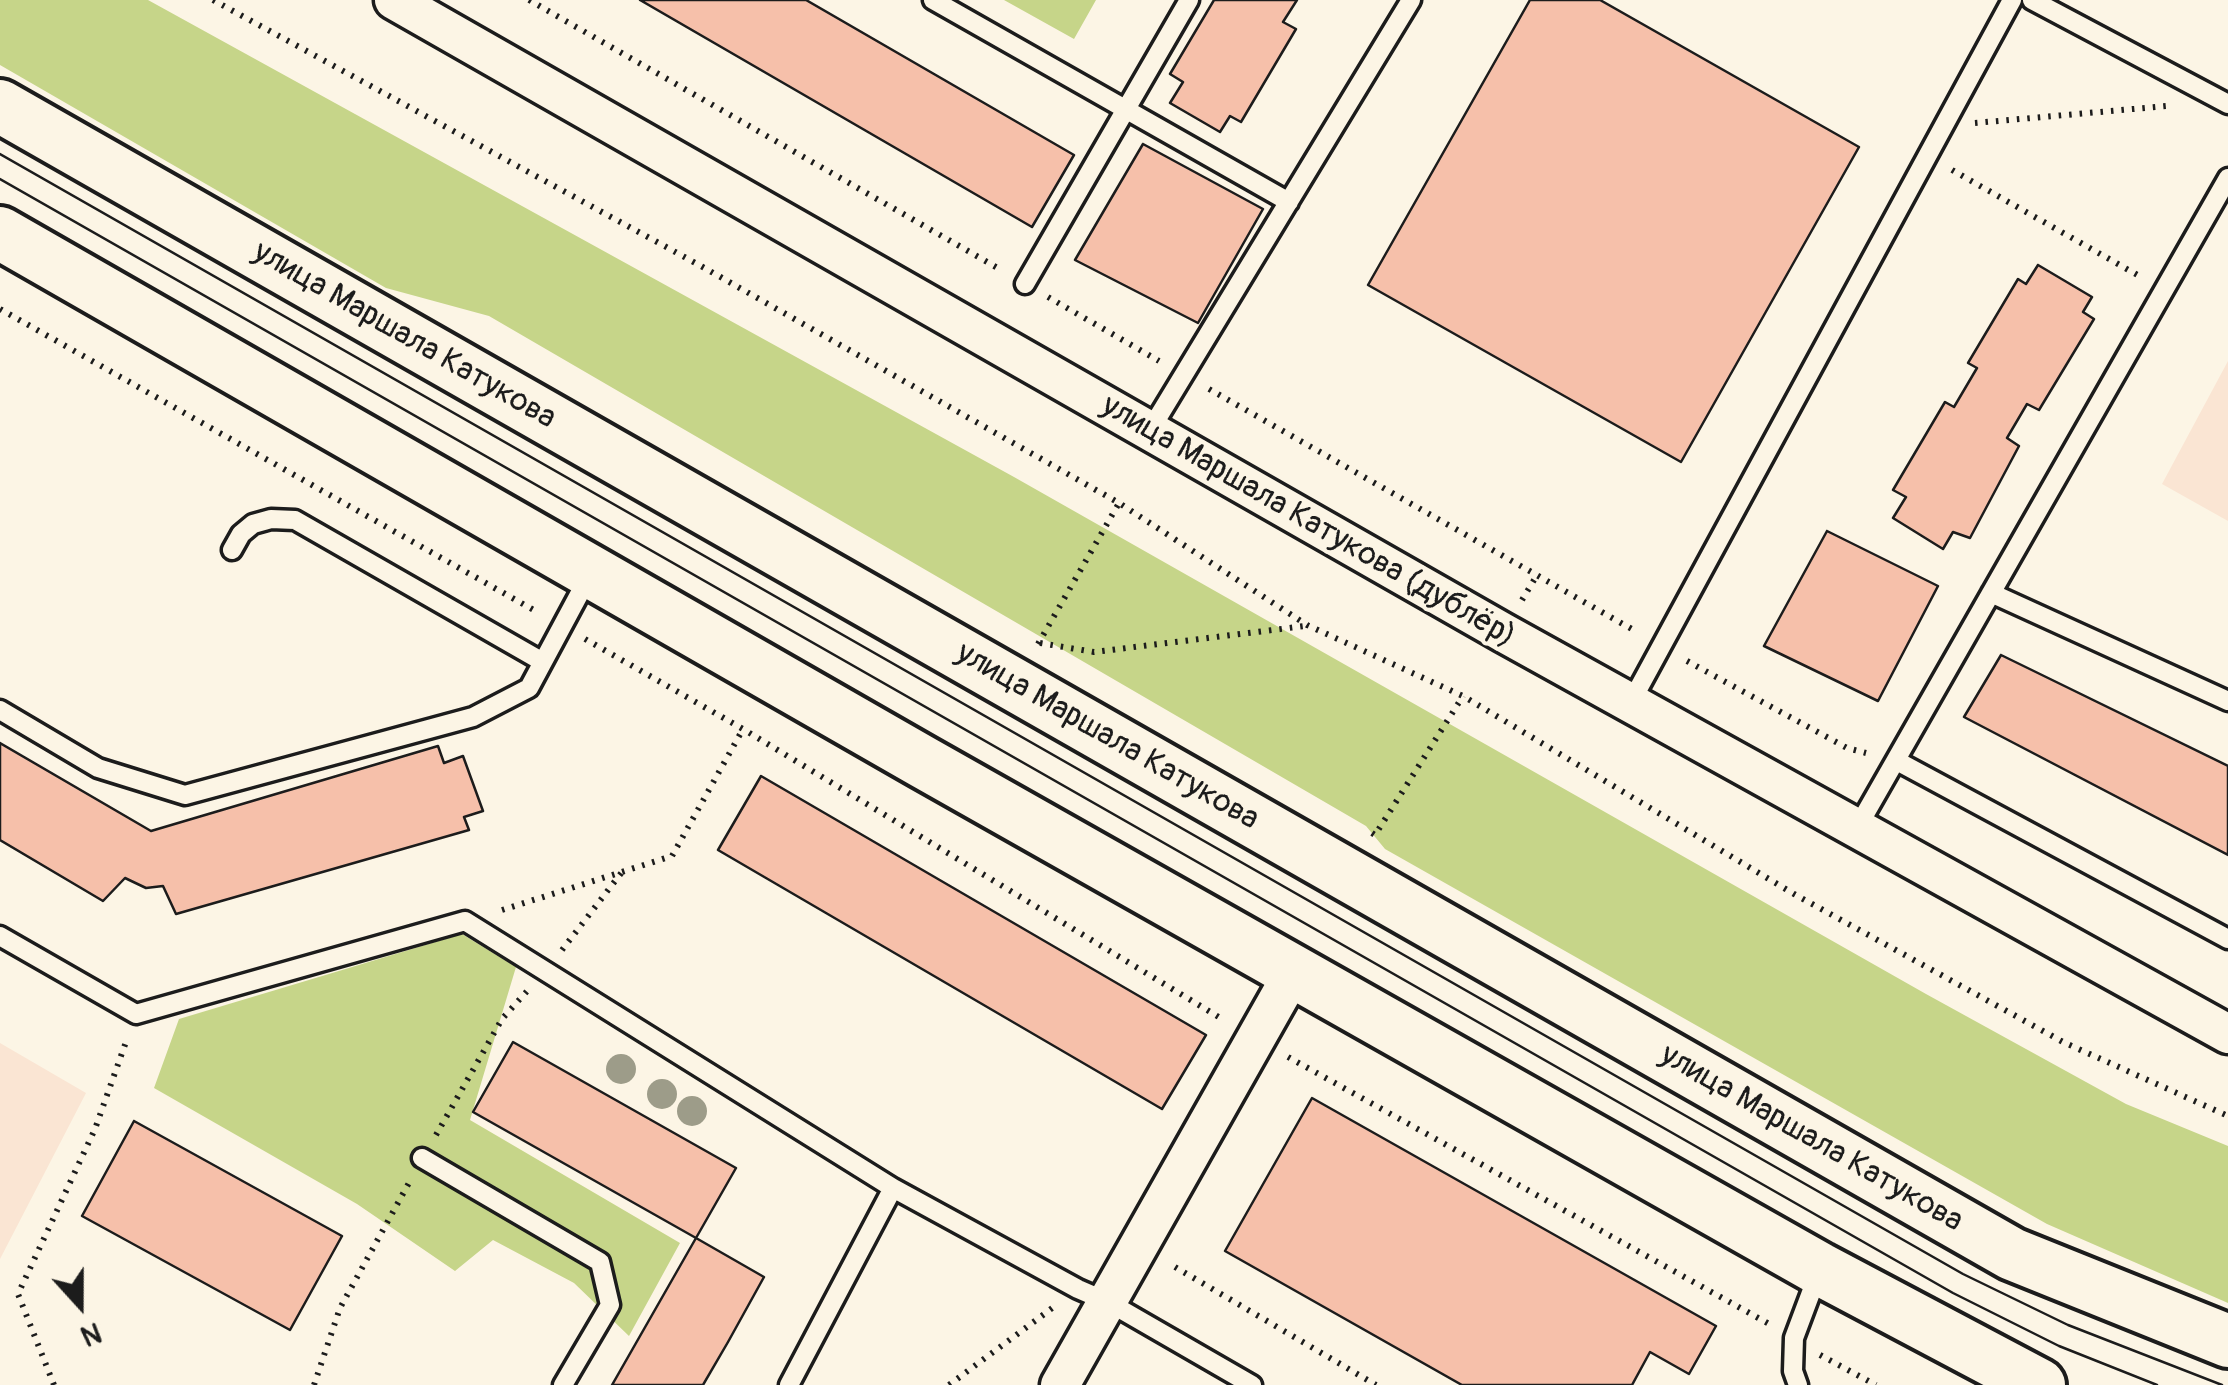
<!DOCTYPE html>
<meta charset="utf-8">
<style>
body{margin:0}
#map{position:relative;width:2228px;height:1385px;overflow:hidden;background:#fcf5e5;font-family:Pangolin,sans-serif}
canvas{display:block}
.north{position:absolute;left:30px;top:1255px;width:100px;height:100px;-webkit-text-stroke:8px #fcf5e5;paint-order:stroke;rotate:159deg;font-size:28px;font-weight:700;line-height:40px;text-align:center;color:#1c1c1c}
.north::after{content:'';display:block;margin:auto;width:35px;height:45px;background:#1c1c1c;clip-path:polygon(50% 0,100% 100%,50% 72%,0 100%)}
</style>
<div id="map">
<canvas width="2228" height="1385"></canvas>
<div class="north">N</div>
</div>
<script>
const ctx = document.querySelector('canvas').getContext('2d');
ctx.lineJoin = 'round';
function paint(path, color) { ctx.fillStyle = color; ctx.fill(path, 'evenodd'); }
const shape = rows => new Path2D(rows.map(r => 'M' + r).join(''));
function strokePath(path, color, width, dash) { ctx.strokeStyle = color; ctx.lineWidth = width; ctx.lineCap = dash ? 'butt' : 'round'; ctx.setLineDash(dash || []); ctx.stroke(path); }
function drawText(font, color, halo, rows, align = 'center') {
  ctx.font = font + ' Pangolin,sans-serif'; ctx.lineWidth = 8; ctx.setLineDash([]); ctx.textBaseline = 'middle'; ctx.strokeStyle = halo; ctx.fillStyle = color; for (const [text, x, y, turn = 0] of rows) {
    ctx.save(); ctx.translate(x, y); ctx.rotate((+turn || 0) * Math.PI / 180); ctx.textAlign = isNaN(turn) ? turn : align; if (halo) ctx.strokeText(text, 0, 0); ctx.fillText(text, 0, 0); ctx.restore();
  }
}
const built = shape([
 [2228,361,2228,521,2162,484],
 [0,1043,86,1093,0,1259]
]);
const green = shape([
 [0,0,148,0,1014,477,1926,994,2126,1104,2228,1146,2228,1303,2047,1224,1385,849,1366,826,489,316,386,288,0,65],
 [1004,0,1096,0,1074,39],
 [462,934,516,967,470,1120,680,1243,629,1336,574,1283,493,1240,455,1271,357,1204,154,1088,179,1019]
]);
const building = shape([
 [640,0,806,0,1074,155,1032,227,640,0],
 [1214,0,1297,0,1283,22,1296,29,1241,122,1230,116,1220,132,1170,103,1183,82,1170,74,1214,0],
 [1530,0,1600,0,1859,147,1681,462,1368,285,1530,0],
 [1143,144,1263,209,1198,323,1075,260,1143,144],
 [2038,265,2092,297,2083,312,2094,319,2039,410,2027,404,2007,438,2019,446,1970,538,1953,532,1943,549,1893,518,1906,497,1893,490,1945,402,1954,407,1977,368,1968,363,2018,279,2026,284,2038,265],
 [1827,531,1938,586,1878,701,1764,646,1827,531],
 [2001,655,2228,766,2228,855,1964,717,2001,655],
 [0,743,151,831,438,746,444,763,463,756,483,811,464,817,469,830,176,914,163,886,146,888,125,878,103,901,0,840,0,743],
 [761,776,1206,1035,1162,1109,718,850,761,776],
 [513,1042,736,1168,696,1238,473,1112,513,1042],
 [1312,1098,1716,1326,1689,1374,1650,1352,1632,1385,1462,1385,1225,1251,1312,1098],
 [134,1121,342,1236,290,1330,82,1216,134,1121],
 [696,1238,764,1277,728,1342,703,1385,612,1385,696,1238]
]);
const path = shape([
 [213,0,701,266,1119,503,1307,625,1463,696,1794,894,2063,1042,2228,1116],
 [529,0,1003,271],
 [1975,123,2167,106],
 [1952,170,2141,277],
 [1048,297,1159,361],
 [0,309,539,613],
 [1209,389,1637,632],
 [1522,600,1537,575],
 [585,639,743,729,1222,1019],
 [1040,643,1094,652,1305,626],
 [1038,644,1119,503],
 [1687,661,1847,748,1866,753],
 [1372,833,1375,835,1463,696],
 [502,910,672,856,743,729],
 [562,950,622,872],
 [1288,1057,1771,1325],
 [436,1135,502,1019,528,990],
 [1175,1267,1376,1385],
 [1820,1355,1876,1385],
 [54,1385,18,1294,95,1129,127,1039],
 [314,1385,340,1308,410,1181],
 [949,1385,1055,1306]
]);
const lane = shape([
 [933,0,1289,202],
 [2032,0,2228,104],
 [1025,284,1189,0],
 [1149,432,1411,0],
 [232,550,241,534,253,524,271,519,295,520,543,662],
 [1991,593,2228,701],
 [1630,704,2012,0],
 [0,710,98,768,185,795,473,717,529,688,589,576],
 [1897,761,2228,939],
 [1857,828,2228,178],
 [0,936,136,1014,465,921,893,1188,789,1385],
 [422,1158,600,1262,610,1305,563,1385],
 [893,1188,1078,1289,1108,1302,1252,1385],
 [1798,1385,1793,1371,1794,1338,1818,1274]
]);
const street = shape([
 [394,0,1504,633,2228,1034],
 [1060,1385,1294,971]
]);
const secondary = shape([
 [0,106,2012,1254,2228,1341],
 [0,233,923,762,1820,1269,2039,1385]
]);
const tram = shape([
 [0,154,1963,1274,2068,1325,2222,1385],
 [0,179,1953,1293,2059,1346,2157,1385]
]);
const trees = [
 [621,1069],
 [662,1094],
 [692,1111]
];
const streetNames = [
 ["улица Маршала Катукова",404,336,30],
 ["улица Маршала Катукова (дублёр)",1308,522,30],
 ["улица Маршала Катукова",1107,737,30],
 ["улица Маршала Катукова",1811,1139,30]
];
paint(built, '#fae5d3');
paint(green, '#c6d589');
paint(building, '#f6c0aa');
strokePath(building, '#1c1c1c', 2.5);
strokePath(lane, '#1c1c1c', 25);
strokePath(street, '#1c1c1c', 45);
strokePath(secondary, '#1c1c1c', 60);
strokePath(path, '#1c1c1c', 6, [2.5, 8]);
strokePath(lane, '#fcf5e5', 18);
strokePath(street, '#fcf5e5', 38);
strokePath(secondary, '#fcf5e5', 52);
strokePath(tram, '#1c1c1c', 2.5);
ctx.fillStyle = '#9d9c89';
for (const [x, y] of trees) { ctx.beginPath(); ctx.arc(x, y, 15, 0, 2 * Math.PI); ctx.fill(); }
drawText('32px', '#1c1c1c', '#fcf5e5', streetNames);
</script>
